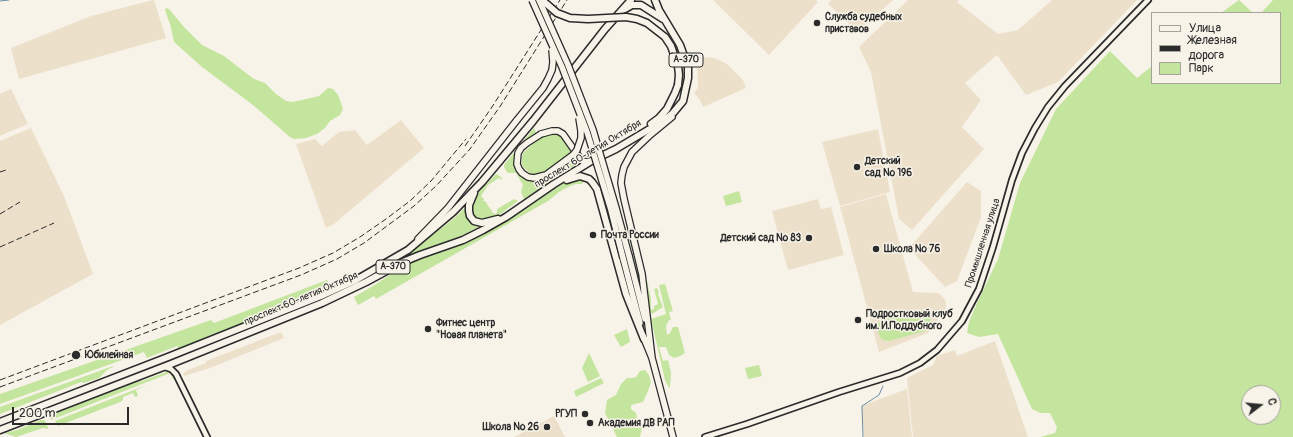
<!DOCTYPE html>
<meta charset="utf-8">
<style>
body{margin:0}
#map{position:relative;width:1293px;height:437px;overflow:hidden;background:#f7f3e8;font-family:Pangolin,sans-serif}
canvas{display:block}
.legend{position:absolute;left:1151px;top:12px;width:130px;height:72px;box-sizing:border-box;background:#f7f3e8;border:1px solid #a5a39c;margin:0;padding:5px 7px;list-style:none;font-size:12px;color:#2b2b2b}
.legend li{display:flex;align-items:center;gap:8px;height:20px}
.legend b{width:20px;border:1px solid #a5a39c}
.north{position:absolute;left:1241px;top:385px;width:40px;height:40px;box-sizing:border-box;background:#f7f3e8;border:1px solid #a5a39c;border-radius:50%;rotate:74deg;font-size:11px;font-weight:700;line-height:16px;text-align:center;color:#2b2b2b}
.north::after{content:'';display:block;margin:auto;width:14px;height:18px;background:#2b2b2b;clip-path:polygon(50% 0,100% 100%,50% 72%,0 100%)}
.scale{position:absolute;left:12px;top:407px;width:117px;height:18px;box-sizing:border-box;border:2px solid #2b2b2b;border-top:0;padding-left:5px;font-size:12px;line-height:14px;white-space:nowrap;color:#2b2b2b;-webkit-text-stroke:3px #f7f3e8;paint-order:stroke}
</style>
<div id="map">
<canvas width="1293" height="437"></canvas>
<ul class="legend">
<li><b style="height:5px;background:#f7f3e8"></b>Улица</li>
<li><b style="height:5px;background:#2b2b2b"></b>Железная дорога</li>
<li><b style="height:11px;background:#c4e59e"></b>Парк</li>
</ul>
<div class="north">С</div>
<div class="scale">200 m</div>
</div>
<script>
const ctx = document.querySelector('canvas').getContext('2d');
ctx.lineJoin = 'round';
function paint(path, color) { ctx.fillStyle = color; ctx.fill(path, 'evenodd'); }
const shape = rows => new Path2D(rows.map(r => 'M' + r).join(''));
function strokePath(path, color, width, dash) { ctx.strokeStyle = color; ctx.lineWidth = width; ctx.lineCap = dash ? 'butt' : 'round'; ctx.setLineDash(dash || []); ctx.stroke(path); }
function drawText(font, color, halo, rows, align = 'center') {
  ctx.font = font + ' Pangolin,sans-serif'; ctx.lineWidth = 3; ctx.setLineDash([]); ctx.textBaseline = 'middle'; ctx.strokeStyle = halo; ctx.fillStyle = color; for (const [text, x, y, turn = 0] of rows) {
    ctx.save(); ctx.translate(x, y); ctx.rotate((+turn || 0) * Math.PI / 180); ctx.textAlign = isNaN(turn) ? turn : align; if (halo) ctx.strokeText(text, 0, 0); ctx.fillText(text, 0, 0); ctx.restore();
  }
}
const built = shape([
 [153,0,154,0,166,38,19,79,11,48,91,16],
 [713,0,816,0,818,2,769,55],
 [831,0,893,0,858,32,828,4],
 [908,0,959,0,957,2,998,34,1018,30,1052,0,1137,0,1058,82,1026,95,997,55,965,83,981,100,962,127,984,149,912,230,899,219,871,72,859,47],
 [706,57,714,58,727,64,743,80,746,88,703,107,700,100,694,93,698,88,697,59],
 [11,89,28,124,0,136,0,94],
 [401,120,424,148,334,224,326,228,296,144,315,139,322,146,339,132,355,130,367,145],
 [31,128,64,196,93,274,0,325,0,141],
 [878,129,890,192,840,206,822,142],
 [967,182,981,191,981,217,957,281,945,287,909,248],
 [886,194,913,292,939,293,946,301,946,308,928,333,879,352,840,207],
 [818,199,821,209,831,207,844,255,788,270,772,211],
 [281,332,284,338,210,368,184,376,183,373,186,372,186,371,206,363,206,361],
 [995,341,1028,437,913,437,907,378,933,365,937,356,955,350,957,356],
 [907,389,912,437,864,437,861,406],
 [554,416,565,437,514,437]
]);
const green = shape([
 [1239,0,1253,13,1221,13],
 [1273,0,1293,0,1293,437,1040,437,1055,433,1057,427,1050,413,1040,413,1032,409,998,334,979,337,967,333,969,322,977,303,998,259,1020,183,1056,109,1110,51,1137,78,1152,66,1152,83,1280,83,1280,13,1261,13],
 [1249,393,1273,393,1273,417,1249,417],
 [166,8,169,9,184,27,202,45,224,56,254,79,265,83,276,94,286,101,293,102,315,97,319,96,328,88,333,89,338,95,341,103,343,109,340,115,330,121,325,128,317,134,306,138,294,139,290,137,253,105,202,67,174,42,171,27,165,10],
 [534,128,537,134,518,149,519,172,525,179,532,182,543,181,566,167,576,158,580,162,524,199,521,192,523,185,516,173,508,173,506,171,504,167,504,165],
 [549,134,558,135,564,139,573,152,545,172,538,176,532,175,525,169,522,165,522,159,523,153,537,140],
 [496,174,498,175,502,178,501,180,499,178,488,185,481,196,484,199,483,201,485,201,493,213,495,214,497,213,497,209,514,199,518,201,499,215,488,219,477,219,471,212,471,208,475,196],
 [580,179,585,180,582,184,576,184,570,186,559,192,548,201,376,299,374,296,358,305,354,297,373,286,405,265,420,258,484,234,506,222,562,184,569,181],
 [739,191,742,202,726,206,723,196],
 [466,206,465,211,467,217,471,222,480,226,461,236,399,259,447,224,460,213],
 [327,280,330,286,310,296,286,306,285,305,282,306,282,308,208,336,204,339,178,348,177,346,147,358,144,352,0,404,0,394,211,320,214,323],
 [647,281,651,299,651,310,654,309,654,306,658,304,654,289,657,288,659,292,658,294,663,307,652,314,650,311,647,296],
 [664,284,665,284,673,311,669,312,671,320,669,320,666,326,667,335,670,333,673,327,678,327,685,353,680,356,674,358,669,355,666,347,659,347,663,361,668,360,671,373,670,387,669,388,665,380,651,319,666,314,659,285],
 [920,310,925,310,929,314,931,323,929,328,925,331,889,341,883,340,880,337,877,328,879,322,883,320],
 [627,329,630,342,621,347,614,335],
 [589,353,600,376,588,382,582,368],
 [759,365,762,376,748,379,745,368],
 [113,366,113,367,107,370,99,378,84,383,81,382,0,414,0,407],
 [645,370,649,375,651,383,648,391,643,402,631,405,631,409,636,413,637,418,632,421,632,426,636,428,642,427,640,437,617,437,605,413,607,400,616,395,621,384,627,378,632,378,636,377,640,371],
 [169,371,171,372,175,379,173,379,170,373,51,420,49,417,51,415,134,382,142,381],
 [601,378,604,383,576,397,574,391],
 [149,384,136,390,138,396,135,397,133,393,123,397,123,400,120,402,58,426,55,421],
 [41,420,44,420,46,422,48,428,48,429,43,428,16,437,4,433,17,430]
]);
const stream = shape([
 [0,1,9,0],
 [863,437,862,406,879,395,883,386]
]);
const minor = shape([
 [165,367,171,369,176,374,207,437],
 [705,437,747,424,839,392,900,373,920,363,937,350,962,321,979,289,993,247,1012,180,1022,153,1035,128,1048,107,1065,86,1148,0]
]);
const major = shape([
 [541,134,552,131,558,131,563,134,582,161,587,162,591,161],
 [418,239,448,208,517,120],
 [629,256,645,319],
 [623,258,640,323],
 [643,336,652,358,673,437],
 [652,358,642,274,624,199,621,183,622,175,624,167,632,152,649,136,672,117]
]);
const highway = shape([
 [625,9,632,5,641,5,663,19],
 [651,124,659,118,667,109,675,93,678,85],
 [567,180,580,176,589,179,592,182,597,189,626,294,644,339],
 [474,193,469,205,469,211,470,216,474,221,482,223,498,219],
 [0,422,168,357,321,296,356,280,408,250,453,212,482,182,533,121,605,29,631,0],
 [0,430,171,364,322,303,366,282,403,262,420,255,463,240,483,230,506,217,554,184,593,160,616,149,663,121,673,113,683,101,688,78,688,67,680,45,659,10,655,0]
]);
const rail = shape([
 [465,146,492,107,560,0],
 [0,172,6,170],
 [0,214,20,202],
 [0,247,54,223],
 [0,380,299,268,333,253,360,237,386,219,410,201,431,181,466,139],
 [0,387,301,275,337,259,364,243,414,206,436,186,470,149,501,105,567,0]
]);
const majorBridge = shape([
 [532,0,562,67,587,132,611,210,623,258],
 [539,0,568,65,593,130,616,208,629,256],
 [517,120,543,88,548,79,552,70,553,62,552,50],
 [541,134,527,143,521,148,518,153,517,164,519,169,522,173,528,177,534,178,546,175,573,155,577,150,581,138,581,131,579,118]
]);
const highwayBridge = shape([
 [542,0,557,13,570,18,588,19,626,17,637,19,647,23,665,37,671,46,678,66,679,75,678,85]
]);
const markers = [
 [817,23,4,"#2b2b2b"],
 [857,167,4,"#2b2b2b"],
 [593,235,4,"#2b2b2b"],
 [809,238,4,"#2b2b2b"],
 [876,249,4,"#2b2b2b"],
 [858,320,4,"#2b2b2b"],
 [428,329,4,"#2b2b2b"],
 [76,355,5,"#2b2b2b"],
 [585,414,4,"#2b2b2b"],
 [590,423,4,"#2b2b2b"],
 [547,427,4,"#2b2b2b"]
];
const shields = [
 [686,60,34],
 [393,267,34]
];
const shieldNames = [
 ["А-370",686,60],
 ["А-370",393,267]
];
const poiNames = [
 ["Служба судебных",825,17],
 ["приставов",825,29],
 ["Детский",865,161],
 ["сад № 196",865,173],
 ["Почта России",601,235],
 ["Детский сад № 83",801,238,"right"],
 ["Школа № 76",884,249],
 ["Подростковый клуб",866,314],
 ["им. И.Поддубного",866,326],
 ["Фитнес центр",436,323],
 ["\"Новая планета\"",436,335],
 ["Юбилейная",85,355],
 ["РГУП",577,414,"right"],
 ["Академия ДВ РАП",598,423],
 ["Школа № 26",539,427,"right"]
];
const streetNames = [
 ["проспект 60-летия Октября",588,154,-31],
 ["Промышленная улица",983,243,-72],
 ["проспект 60-летия Октября",301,299,-23]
];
paint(built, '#ede0cb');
paint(green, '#c4e59e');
strokePath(stream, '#6d8fa6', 1);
strokePath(minor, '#2b2b2b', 8);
strokePath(major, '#2b2b2b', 8);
strokePath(highway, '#2b2b2b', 9);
strokePath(minor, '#f7f3e8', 4.5);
strokePath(major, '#f7f3e8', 5.5);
strokePath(highway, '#f7f3e8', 6);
strokePath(rail, '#2b2b2b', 1, [6, 3]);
strokePath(majorBridge, '#2b2b2b', 8, []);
strokePath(highwayBridge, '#2b2b2b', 9, []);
strokePath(majorBridge, '#f7f3e8', 5.5);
strokePath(highwayBridge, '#f7f3e8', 6);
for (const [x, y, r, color] of markers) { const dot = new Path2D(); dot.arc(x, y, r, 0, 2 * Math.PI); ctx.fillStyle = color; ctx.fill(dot); strokePath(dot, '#f7f3e8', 1.5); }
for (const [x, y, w] of shields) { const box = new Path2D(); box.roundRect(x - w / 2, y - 7, w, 14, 3); ctx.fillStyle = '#f7f3e8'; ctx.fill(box); strokePath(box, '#2b2b2b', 1); }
drawText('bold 9px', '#2b2b2b', null, shieldNames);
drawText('bold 10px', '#2b2b2b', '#f7f3e8', poiNames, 'left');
drawText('10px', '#2b2b2b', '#f7f3e8', streetNames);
</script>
